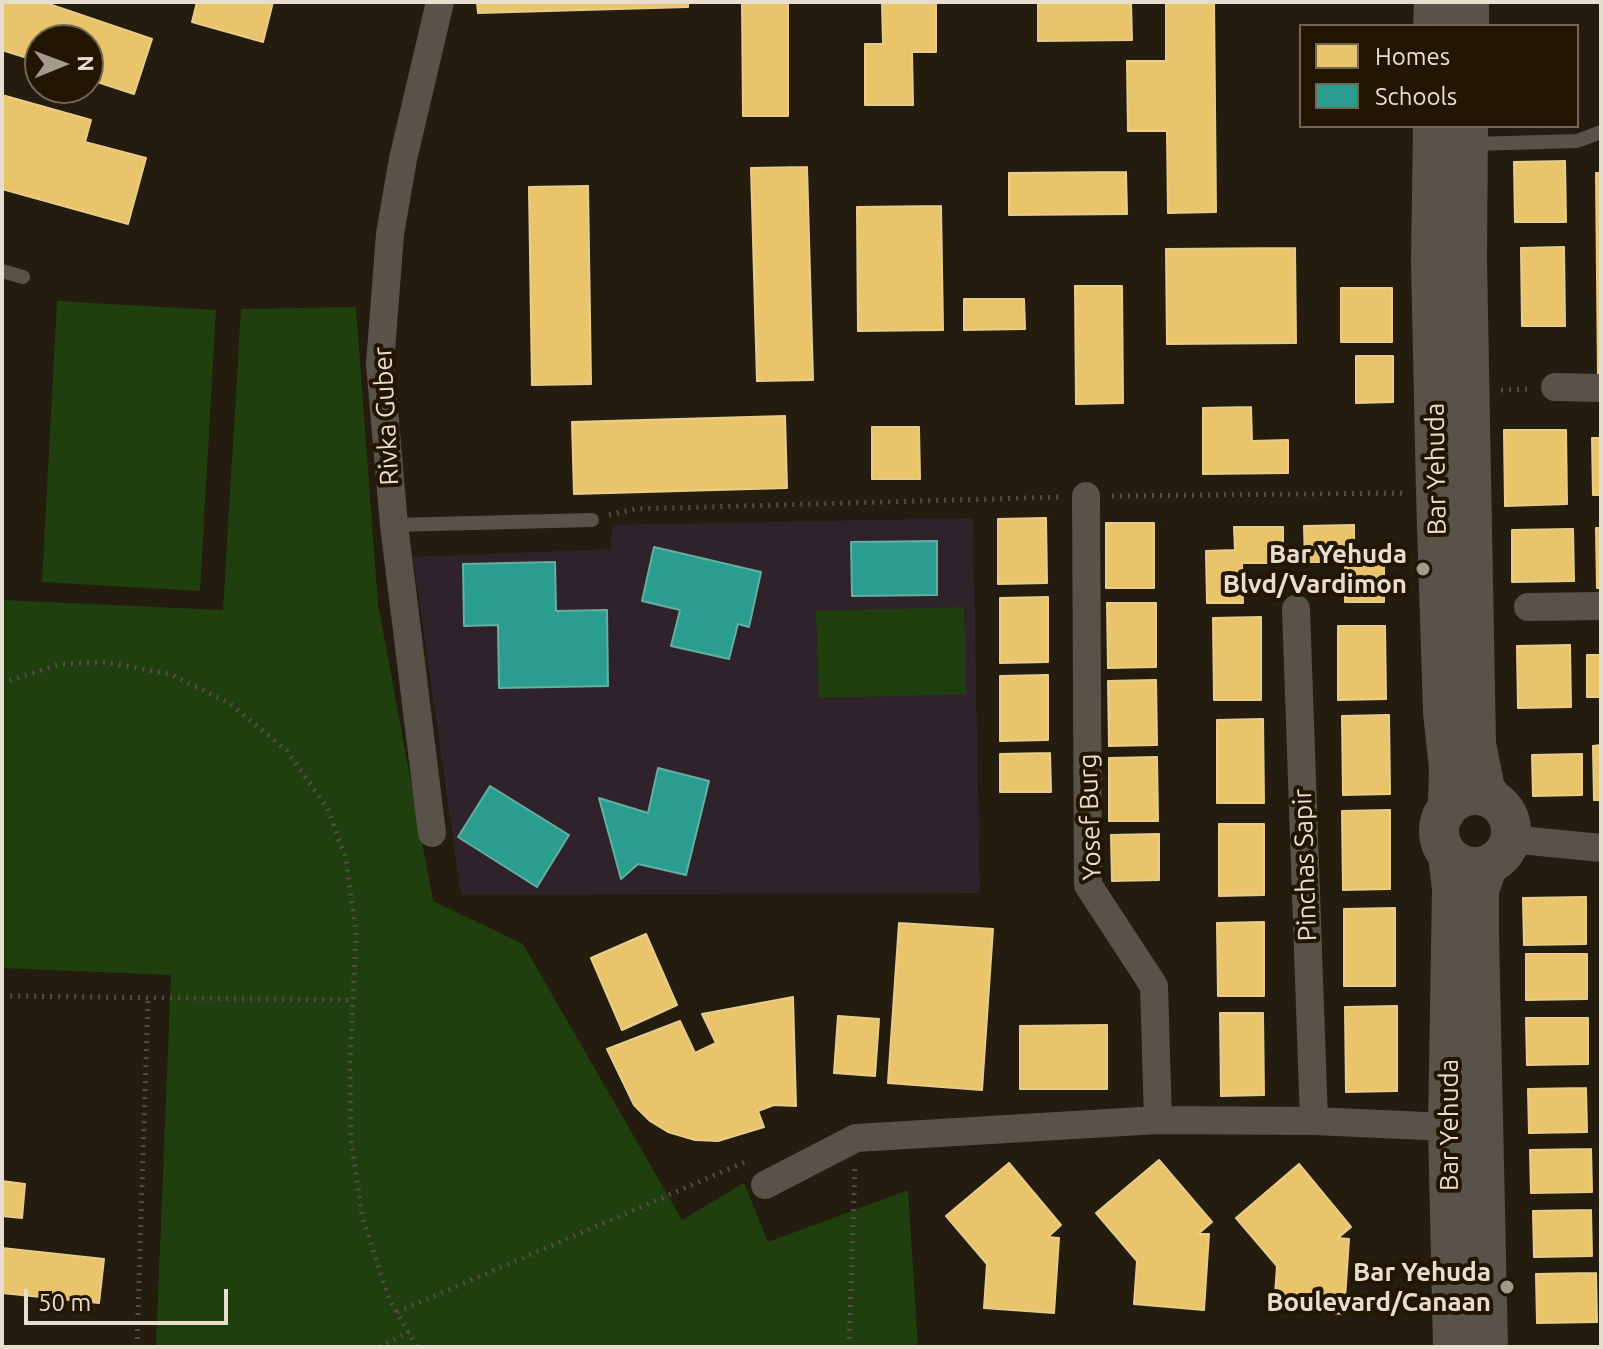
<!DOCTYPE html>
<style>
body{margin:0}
#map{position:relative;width:1603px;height:1349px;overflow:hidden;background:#231c0f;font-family:Ubuntu,sans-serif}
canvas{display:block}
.frame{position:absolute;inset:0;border:4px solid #e7ded0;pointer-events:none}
.legend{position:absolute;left:1299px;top:24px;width:280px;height:104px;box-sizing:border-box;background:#221501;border:2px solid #716554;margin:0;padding:10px 14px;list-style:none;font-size:24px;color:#e7ded0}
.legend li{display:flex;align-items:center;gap:16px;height:40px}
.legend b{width:40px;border:2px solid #716554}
.north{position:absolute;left:24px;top:24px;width:80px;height:80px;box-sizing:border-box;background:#221501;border:2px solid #716554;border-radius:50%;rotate:89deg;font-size:22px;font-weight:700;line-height:32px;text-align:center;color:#e7ded0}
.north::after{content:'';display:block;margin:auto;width:28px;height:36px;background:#a29a8c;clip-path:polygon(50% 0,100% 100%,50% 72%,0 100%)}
.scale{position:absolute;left:24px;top:1289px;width:204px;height:36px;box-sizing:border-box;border:4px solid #e7ded0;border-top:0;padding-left:10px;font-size:24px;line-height:28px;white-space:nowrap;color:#e7ded0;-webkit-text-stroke:6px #221501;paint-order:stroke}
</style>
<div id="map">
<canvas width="1603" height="1349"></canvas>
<div class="frame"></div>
<ul class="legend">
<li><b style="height:22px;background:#e9c46a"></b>Homes</li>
<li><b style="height:22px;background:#2a9d8f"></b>Schools</li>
</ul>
<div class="north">N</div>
<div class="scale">50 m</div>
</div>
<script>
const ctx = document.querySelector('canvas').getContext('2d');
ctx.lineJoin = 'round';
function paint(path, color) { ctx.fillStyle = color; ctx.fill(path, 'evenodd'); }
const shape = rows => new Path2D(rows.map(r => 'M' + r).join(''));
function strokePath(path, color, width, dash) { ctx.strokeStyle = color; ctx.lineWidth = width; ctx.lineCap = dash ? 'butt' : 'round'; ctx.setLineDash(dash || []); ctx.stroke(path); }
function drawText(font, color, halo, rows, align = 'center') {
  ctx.font = font + ' Ubuntu,sans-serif'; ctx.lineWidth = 8; ctx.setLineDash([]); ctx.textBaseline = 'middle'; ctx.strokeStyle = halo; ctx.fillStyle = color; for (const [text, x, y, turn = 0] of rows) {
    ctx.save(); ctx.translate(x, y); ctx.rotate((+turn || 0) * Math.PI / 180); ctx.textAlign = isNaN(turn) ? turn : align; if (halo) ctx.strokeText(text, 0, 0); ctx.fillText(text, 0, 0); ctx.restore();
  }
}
const education = shape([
 [973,518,980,893,461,895,413,557,611,549,612,525]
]);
const green = shape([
 [57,301,216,310,200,591,42,582],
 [356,307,378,604,433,901,523,944,682,1220,744,1183,768,1242,908,1190,918,1347,156,1347,171,975,2,968,2,600,223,610,241,309],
 [964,607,966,694,819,698,816,611]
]);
const homes = shape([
 [2,2,43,2,152,39,134,94,88,79,88,40,40,40,40,62,2,50,2,2],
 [197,2,273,2,263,42,192,22,197,2],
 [477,2,688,2,688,7,478,13,477,2],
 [742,2,788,2,788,116,743,116,742,2],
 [882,2,936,2,936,52,912,52,913,105,865,105,865,44,883,44,882,2],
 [1038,2,1131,2,1132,40,1038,41,1038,2],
 [1166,2,1214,2,1216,212,1168,213,1167,131,1128,131,1127,61,1166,61,1166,2],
 [2,95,91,120,85,142,146,158,128,224,2,189,2,95],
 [1565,161,1566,222,1515,222,1514,162,1565,161],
 [807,167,813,380,757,381,751,168,807,167],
 [1126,172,1127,214,1009,215,1009,173,1126,172],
 [1596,173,1601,173,1601,375,1598,375,1596,173],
 [588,186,591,384,532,385,529,187,588,186],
 [941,206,943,330,858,331,857,207,941,206],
 [1564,247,1565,326,1522,326,1521,248,1564,247],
 [1295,248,1296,343,1167,344,1166,249,1295,248],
 [1075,286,1122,286,1123,403,1076,404,1075,286],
 [1341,288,1392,288,1392,342,1341,342,1341,288],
 [964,299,1024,299,1025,329,964,330,964,299],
 [1356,356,1393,356,1393,402,1356,403,1356,356],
 [1251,407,1252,441,1288,440,1288,473,1203,474,1203,408,1251,407],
 [785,416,787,488,574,494,572,422,785,416],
 [872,427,919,427,920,479,872,479,872,427],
 [1504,430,1566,430,1567,504,1505,506,1504,430],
 [1592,438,1601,438,1601,495,1593,495,1592,438],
 [1046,518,1047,583,998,584,998,519,1046,518],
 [1106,523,1154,523,1154,588,1106,588,1106,523],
 [1354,525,1354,550,1384,550,1384,602,1345,602,1345,562,1305,562,1304,526,1354,525],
 [1234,527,1283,527,1283,563,1242,563,1243,603,1207,603,1206,551,1235,550,1234,527],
 [1596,528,1601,528,1601,588,1597,588,1596,528],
 [1573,529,1574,581,1512,582,1512,530,1573,529],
 [1048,597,1048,662,1000,663,1000,598,1048,597],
 [1107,603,1156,603,1156,667,1108,668,1107,603],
 [1261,617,1261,700,1214,700,1213,618,1261,617],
 [1338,626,1385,626,1386,699,1338,700,1338,626],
 [1570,645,1571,707,1518,708,1517,646,1570,645],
 [1587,655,1601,655,1601,697,1587,697,1587,655],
 [1048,675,1048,740,1000,741,1000,676,1048,675],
 [1156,680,1157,745,1109,746,1108,681,1156,680],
 [1389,715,1390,794,1343,795,1342,716,1389,715],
 [1263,719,1264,803,1217,803,1217,720,1263,719],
 [1601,745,1601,800,1594,800,1593,746,1601,745],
 [1050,753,1051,792,1000,792,1000,754,1050,753],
 [1582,754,1582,795,1533,796,1532,755,1582,754],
 [1157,757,1158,821,1109,821,1109,758,1157,757],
 [1390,810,1390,889,1343,890,1342,811,1390,810],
 [1219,824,1264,824,1264,895,1219,896,1219,824],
 [1159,834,1159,880,1112,881,1111,835,1159,834],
 [1586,897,1586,944,1524,945,1523,898,1586,897],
 [1395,908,1395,986,1344,986,1344,909,1395,908],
 [1264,922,1264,996,1218,996,1217,923,1264,922],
 [899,923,993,929,982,1090,888,1083,899,923],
 [646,934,677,1005,622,1030,591,958,646,934],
 [1526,954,1587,954,1587,999,1526,1000,1526,954],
 [793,997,796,1106,774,1105,758,1111,764,1127,718,1141,695,1140,668,1132,650,1121,634,1105,607,1049,680,1021,695,1053,716,1043,702,1014,793,997],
 [1397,1006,1397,1091,1346,1092,1345,1007,1397,1006],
 [1220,1013,1263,1013,1264,1095,1221,1096,1220,1013],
 [838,1016,879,1019,875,1076,834,1073,838,1016],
 [1526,1018,1588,1018,1588,1064,1527,1065,1526,1018],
 [1107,1025,1107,1089,1020,1089,1020,1026,1107,1025],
 [1586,1088,1587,1132,1529,1133,1528,1089,1586,1088],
 [1591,1149,1592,1192,1531,1193,1530,1150,1591,1149],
 [1159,1160,1212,1222,1198,1234,1209,1234,1204,1310,1134,1304,1137,1261,1096,1213,1159,1160],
 [1009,1163,1061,1225,1048,1237,1059,1238,1054,1313,984,1308,987,1264,946,1216,1009,1163],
 [1299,1164,1351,1227,1338,1238,1349,1239,1344,1314,1274,1309,1277,1266,1236,1218,1299,1164],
 [2,1181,25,1184,22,1218,2,1216,2,1181],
 [1591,1210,1592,1256,1534,1257,1533,1211,1591,1210],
 [2,1248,104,1259,99,1303,2,1293,2,1248],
 [1596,1273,1597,1322,1537,1323,1536,1274,1596,1273]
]);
const schools = shape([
 [937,541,937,595,852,596,851,542,937,541],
 [654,547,761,572,749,627,738,624,729,659,671,646,680,610,642,601,654,547],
 [555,562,556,611,607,610,608,686,499,688,498,625,464,626,463,564,555,562],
 [658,768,709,781,686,875,638,864,621,879,599,798,648,813,658,768],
 [490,786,569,835,537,887,458,837,490,786]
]);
const path = shape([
 [1501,390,1530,389],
 [1112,496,1406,493],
 [609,515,635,509,1062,497],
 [2,683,60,664,104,662,170,674,229,703,287,751,327,807,346,859,356,934,350,1064,351,1139,362,1216,389,1299,417,1347],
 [2,996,354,1000],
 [397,1312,750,1160],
 [137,1347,148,998],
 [379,1347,409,1332],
 [849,1347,855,1167]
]);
const lane = shape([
 [1472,144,1577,141,1601,132],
 [2,271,23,277],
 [394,525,592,520]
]);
const street = shape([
 [1555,387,1601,388],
 [1086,496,1088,885,1154,986,1158,1120],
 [1528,607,1601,606],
 [1296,609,1314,1121],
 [432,833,394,525,380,364,390,234,403,159,440,2],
 [1510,839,1601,848],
 [765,1185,856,1138,1158,1120,1314,1121,1448,1127]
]);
const secondary = shape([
 [1433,26,1434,2],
 [1469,26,1469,2],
 [1433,126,1431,261,1436,493,1443,712,1449,768,1448,804,1446,811],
 [1468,126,1467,260,1476,744,1485,789,1493,800],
 '1439 831a36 36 0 1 1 72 0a36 36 0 1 1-72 0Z',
 [1448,855,1452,889,1448,1127,1453,1347],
 [1488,865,1479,890,1479,936,1488,1347]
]);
const markers = [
 [1423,569,8,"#a29a8c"],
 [1507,1287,8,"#a29a8c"]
];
const streetNames = [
 ["Rivka Guber",386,416,-93],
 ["Bar Yehuda",1436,469,-91],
 ["Yosef Burg",1090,817,-92],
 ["Pinchas Sapir",1305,865,-92],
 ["Bar Yehuda",1449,1125,-90]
];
const poiNames = [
 ["Bar Yehuda",1407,554],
 ["Blvd/Vardimon",1407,584],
 ["Bar Yehuda",1491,1272],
 ["Boulevard/Canaan",1491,1302]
];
paint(education, '#2f222b');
paint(green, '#203f0f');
paint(homes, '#e9c46a');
strokePath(homes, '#e8cc89', 2);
paint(schools, '#2a9d8f');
strokePath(schools, '#63b0a2', 2);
strokePath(path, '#534d45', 5, [2, 6]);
strokePath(lane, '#585249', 14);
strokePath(street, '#585249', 28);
strokePath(secondary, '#585249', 40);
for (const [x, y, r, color] of markers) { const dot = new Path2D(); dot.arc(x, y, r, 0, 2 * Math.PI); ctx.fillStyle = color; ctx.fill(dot); strokePath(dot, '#221501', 3); }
drawText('26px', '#e7ded0', '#221501', streetNames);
drawText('bold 26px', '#e7ded0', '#221501', poiNames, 'right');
</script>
